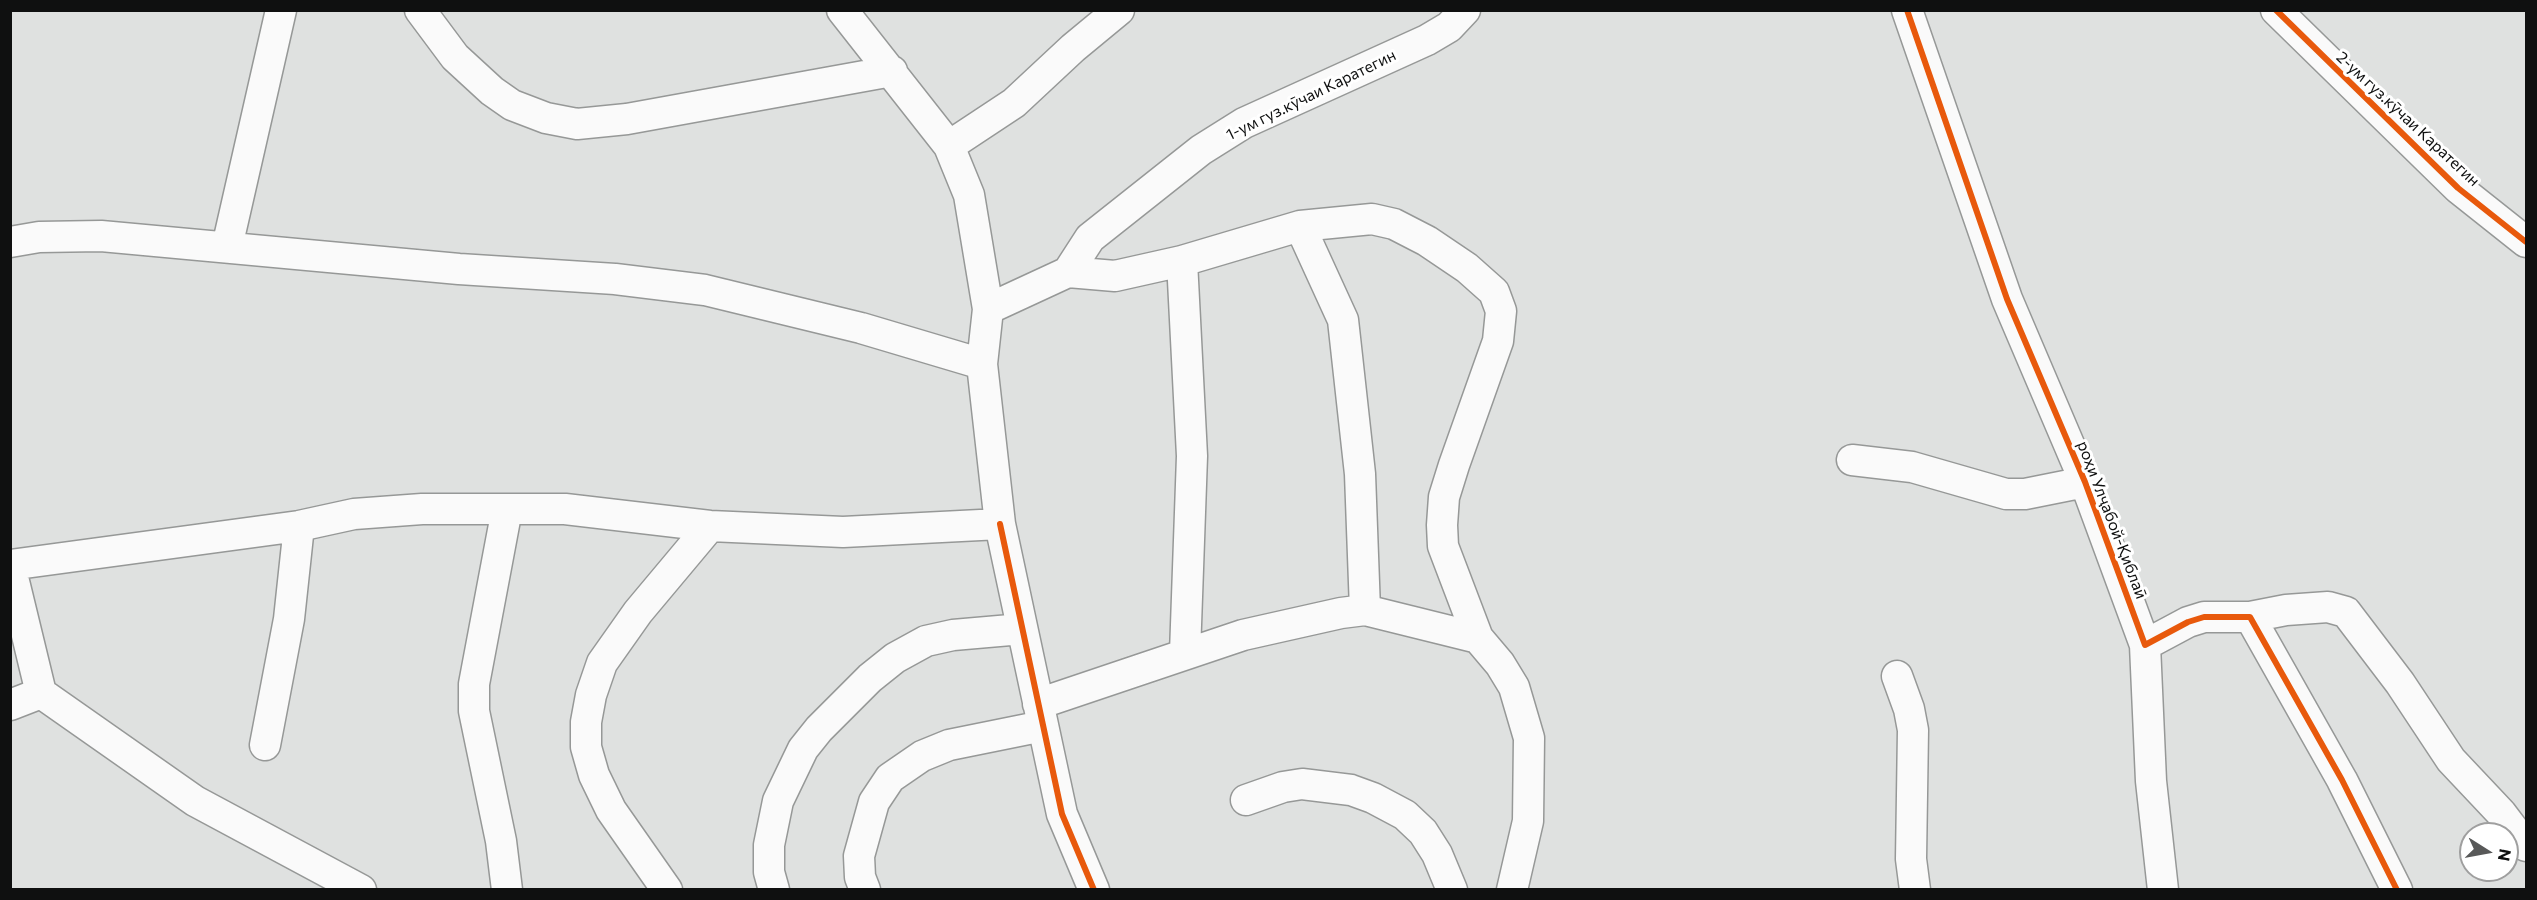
<!DOCTYPE html>
<meta charset="utf-8">
<style>
body{margin:0}
#map{position:relative;width:2537px;height:900px;overflow:hidden;background:#dfe1e0;font-family:Commissioner,sans-serif}
canvas{display:block}
.frame{position:absolute;inset:0;border:12px solid #0f1010;pointer-events:none}
.north{position:absolute;left:2459px;top:822px;width:60px;height:60px;box-sizing:border-box;background:#fff;border:2px solid #9f9f9f;border-radius:50%;rotate:101deg;font-size:16px;font-weight:700;line-height:24px;text-align:center;color:#0f1010}
.north::after{content:'';display:block;margin:auto;width:21px;height:27px;background:#585959;clip-path:polygon(50% 0,100% 100%,50% 72%,0 100%)}
</style>
<div id="map">
<canvas width="2537" height="900"></canvas>
<div class="frame"></div>
<div class="north">N</div>
</div>
<script>
const ctx = document.querySelector('canvas').getContext('2d');
ctx.lineJoin = 'round';
const shape = rows => new Path2D(rows.map(r => 'M' + r).join(''));
function strokePath(path, color, width, dash) { ctx.strokeStyle = color; ctx.lineWidth = width; ctx.lineCap = dash ? 'butt' : 'round'; ctx.setLineDash(dash || []); ctx.stroke(path); }
function drawText(font, color, halo, rows, align = 'center') {
  ctx.font = font + ' Commissioner,sans-serif'; ctx.lineWidth = 6; ctx.setLineDash([]); ctx.textBaseline = 'middle'; ctx.strokeStyle = halo; ctx.fillStyle = color; for (const [text, x, y, turn = 0] of rows) {
    ctx.save(); ctx.translate(x, y); ctx.rotate((+turn || 0) * Math.PI / 180); ctx.textAlign = isNaN(turn) ? turn : align; if (halo) ctx.strokeText(text, 0, 0); ctx.fillText(text, 0, 0); ctx.restore();
  }
}
const minor = shape([
 [420,10,455,57,492,91,512,105,546,118,577,124,627,119,892,71],
 [842,10,949,146,969,195,988,309,982,364,1000,524,1062,814,1094,890],
 [1907,10,2007,299,2085,482,2145,645,2188,622,2204,617,2250,617,2342,780,2397,890],
 [2276,10,2458,188,2526,242],
 [949,146,1014,103,1073,48,1119,10],
 [1300,226,1343,320,1360,474,1365,610],
 [10,242,39,237,101,236,459,269,615,279,705,290,861,328,982,364],
 [227,247,281,10],
 [1182,261,1192,456,1185,653],
 [1068,272,1115,276,1182,261,1300,226,1372,219,1394,224,1427,241,1467,268,1494,292,1501,311,1498,341,1454,465,1444,497,1442,525,1443,546,1478,638,1500,664,1514,687,1529,738,1528,821,1512,890],
 [988,309,1068,272,1090,238,1201,150,1244,123,1427,40,1449,27,1465,10],
 [1852,460,1912,467,2006,494,2025,494,2085,482],
 [10,565,299,526,354,514,422,509,565,509,710,526,843,532,1000,524],
 [10,565,41,693,195,801,361,890],
 [2250,617,2286,610,2328,607,2346,612,2400,683,2451,760,2501,813,2526,846],
 [2145,645,2151,781,2163,890],
 [1897,676,1909,709,1913,730,1911,859,1915,890],
 [1038,704,1243,635,1341,613,1365,610,1478,638],
 [10,705,41,693],
 [265,745,289,619,299,526],
 [1246,800,1283,787,1302,784,1351,790,1373,798,1405,815,1423,832,1437,854,1452,890],
 [507,890,501,841,474,711,474,684,507,509],
 [667,890,611,810,594,775,586,747,586,722,591,695,602,663,638,612,710,526],
 [774,890,769,872,769,845,778,801,803,749,819,729,870,678,895,658,926,641,953,635,1022,629],
 [865,890,860,877,859,856,874,802,890,778,922,756,949,745,1043,726]
]);
const cycleway = shape([
 [1907,10,2007,299,2085,482,2145,645,2188,622,2204,617,2250,617,2342,780,2397,890],
 [2276,10,2458,188,2526,242],
 [1000,524,1062,814,1094,890]
]);
const streetNames = [
 ["1-ум гуз.кӯчаи Каратегин",1311,95,-26],
 ["2-ум гуз.кӯчаи Каратегин",2408,119,43],
 ["роҳи Улҷабой-Қиблаӣ",2112,520,69]
];
strokePath(minor, '#969897', 33);
strokePath(minor, '#fafafa', 30);
strokePath(cycleway, '#e8590c', 6);
drawText('16px', '#0f1010', '#fff', streetNames);
</script>
